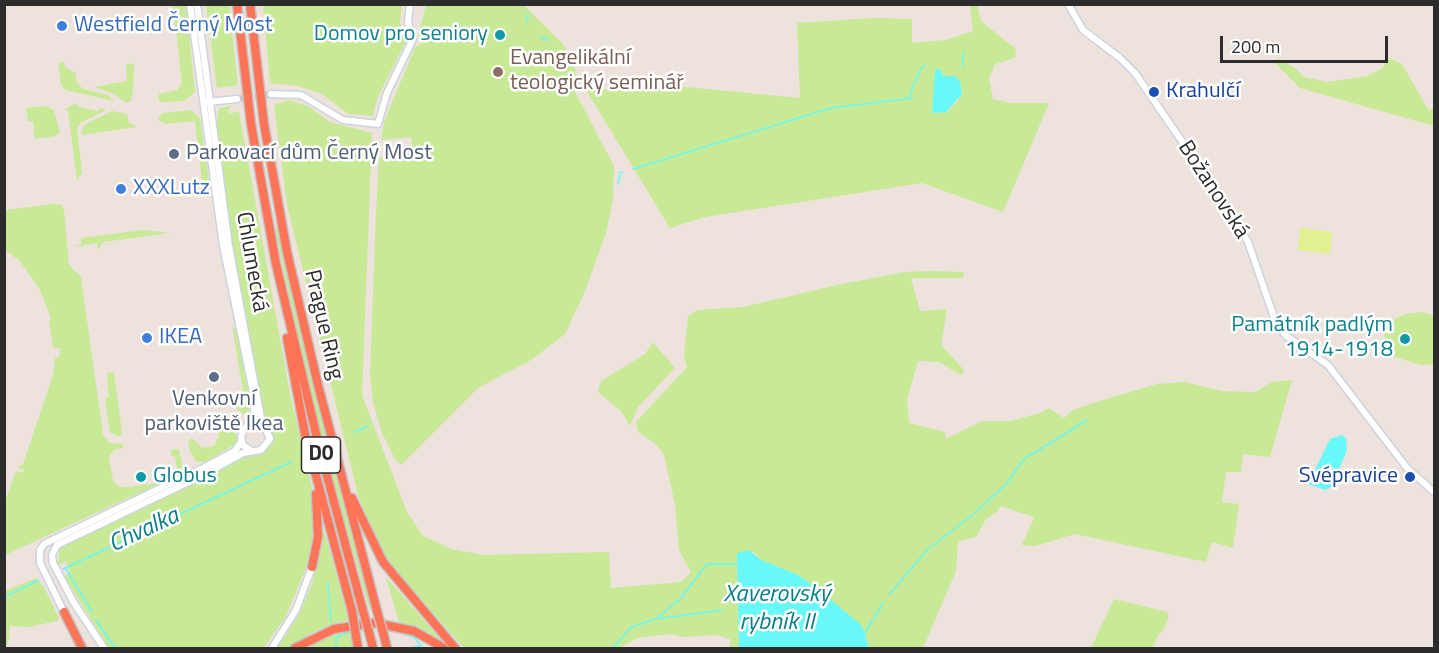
<!DOCTYPE html>
<meta charset="utf-8">
<style>
body{margin:0}
#map{position:relative;width:1439px;height:653px;overflow:hidden;background:#eee2dd;font-family:"Titillium Web",sans-serif}
canvas{display:block}
.frame{position:absolute;inset:0;border:6px solid #2c2c2c;pointer-events:none}
.scale{position:absolute;left:1220px;top:36px;width:168px;height:27px;box-sizing:border-box;border:3px solid #2c2c2c;border-top:0;padding-left:8px;font-size:18px;line-height:21px;white-space:nowrap;color:#2c2c2c;-webkit-text-stroke:4px #fff;paint-order:stroke}
</style>
<div id="map">
<canvas width="1439" height="653"></canvas>
<div class="frame"></div>
<div class="scale">200 m</div>
</div>
<script>
const ctx = document.querySelector('canvas').getContext('2d');
ctx.lineJoin = 'round';
function paint(path, color) { ctx.fillStyle = color; ctx.fill(path, 'evenodd'); }
const shape = rows => new Path2D(rows.map(r => 'M' + r).join(''));
function strokePath(path, color, width, dash) { ctx.strokeStyle = color; ctx.lineWidth = width; ctx.lineCap = dash ? 'butt' : 'round'; ctx.setLineDash(dash || []); ctx.stroke(path); }
function drawText(font, color, halo, rows, align = 'center') {
  ctx.font = font + ' "Titillium Web",sans-serif'; ctx.lineWidth = 5; ctx.setLineDash([]); ctx.textBaseline = 'middle'; ctx.strokeStyle = halo; ctx.fillStyle = color; for (const [text, x, y, turn = 0] of rows) {
    ctx.save(); ctx.translate(x, y); ctx.rotate((+turn || 0) * Math.PI / 180); ctx.textAlign = isNaN(turn) ? turn : align; if (halo) ctx.strokeText(text, 0, 0); ctx.fillText(text, 0, 0); ctx.restore();
  }
}
const green = shape([
 [523,4,563,44,574,65,580,89,574,90,614,166,613,200,606,233,585,291,565,334,531,360,478,388,401,465,395,459,382,433,373,402,370,375,376,212,379,158,413,154,411,137,381,140,384,122,415,47,421,44,422,39,418,36,426,5],
 [977,4,981,21,1016,49,1015,58,995,64,989,79,993,99,1011,103,1049,103,1003,212,922,183,705,217,670,228,586,90,686,87,800,98,797,23,873,18,912,19,912,43,946,40,973,31,970,5],
 [936,70,943,76,959,100,946,112,932,113],
 [173,5,186,6,195,92,184,101,161,102,158,99,159,94,177,90,182,83],
 [206,5,229,5,238,85,217,88],
 [263,5,402,5,400,23,407,39,377,99,373,116,348,114,322,94,298,86,270,83],
 [1279,58,1296,69,1304,77,1327,82,1368,76,1383,68,1385,61,1389,58,1402,64,1429,111,1434,107,1434,126,1300,88,1275,63],
 [64,62,65,67,76,73,77,83,83,89,108,95,114,101,65,90,61,85,58,63],
 [134,63,133,91,131,101,127,103,114,94,94,87,86,83,94,87,127,81,126,65],
 [289,100,308,106,330,122,372,133,362,395,407,512,423,536,451,549,483,555,609,552,611,588,681,582,691,572,679,550,675,504,664,455,657,445,638,432,636,422,687,367,684,357,688,316,698,310,743,307,842,284,905,272,931,271,964,272,963,278,911,278,920,311,947,309,941,345,963,369,964,374,960,375,940,362,918,361,907,399,909,423,945,432,946,439,982,421,1010,421,1041,413,1049,408,1064,418,1071,411,1090,404,1157,384,1185,382,1221,391,1256,392,1272,382,1292,380,1270,457,1243,454,1241,472,1226,472,1222,502,1239,504,1233,548,1212,542,1206,562,1075,534,1035,546,1022,545,1034,517,1000,506,997,512,986,519,976,537,958,541,956,571,923,648,869,648,862,626,798,575,761,560,754,552,737,553,739,648,730,648,730,639,716,635,685,637,670,634,637,638,620,648,464,648,391,565,378,545,358,495,287,205,274,105],
 [76,103,79,107,98,111,100,108,106,110,82,122,77,127,82,173,77,180,68,111,64,110],
 [234,105,230,107,228,114,239,111,290,394,312,488,312,540,306,568,286,616,264,648,109,648,64,576,70,573,66,561,58,565,59,550,72,539,246,455,261,454,272,442,272,431,265,419,234,258,217,138,215,121,218,120,218,111,220,108],
 [45,106,54,110,60,132,56,136,35,139,33,121,28,121,26,108],
 [191,110,200,118,209,181,202,182,195,121,165,124,158,120,162,113],
 [112,111,127,114,129,123,137,127,81,135,84,125],
 [54,204,62,205,64,210,69,265,81,277,103,435,110,443,123,444,123,448,115,449,109,456,113,481,120,487,129,487,157,483,178,475,175,456,171,456,171,450,175,449,179,450,183,469,178,475,5,555,5,501,16,471,23,473,24,470,17,467,23,464,53,375,55,358,59,357,61,349,53,347,49,321,51,318,40,290,20,261,5,250,5,210],
 [278,228,308,361,371,607,369,608,324,448,297,331,275,229],
 [143,230,171,233,103,242,98,250,97,243,74,247,81,244,81,238],
 [1423,312,1434,316,1434,364,1421,365,1392,356,1387,352,1383,329,1390,321,1406,314],
 [232,326,236,331,249,395,249,411,243,414,236,408,243,391],
 [653,342,675,368,638,407,630,426,621,411,598,392,599,387,601,381,645,354],
 [114,372,122,433,119,437,110,432,105,399,109,397,107,373],
 [216,420,236,433,237,443,205,462,197,462,190,452,188,440,193,439,202,448,214,446,219,437],
 [323,527,349,620,317,630,287,648,277,648,299,615,312,584],
 [386,577,442,641,442,642,399,622],
 [36,578,44,587,59,618,57,621,28,627,10,626,8,644,5,648,5,591],
 [1114,599,1167,612,1169,616,1163,631,1158,635,1153,648,1091,648],
 [350,628,354,648,302,648,321,637]
]);
const pitch = shape([
 [1300,228,1332,232,1330,254,1298,250]
]);
const water = shape([
 [935,69,941,70,943,76,955,76,960,82,962,94,946,112,932,113],
 [1342,435,1346,438,1347,450,1332,487,1325,490,1308,484,1330,439],
 [749,550,761,560,798,575,818,589,862,626,869,648,739,648,737,553]
]);
const stream = shape([
 [527,22,528,15],
 [541,38,549,40],
 [963,53,963,67],
 [909,97,921,68,926,66],
 [633,169,831,108,913,98],
 [618,184,620,173,623,172],
 [354,432,368,426],
 [63,569,291,462],
 [66,569,92,612],
 [328,583,331,621],
 [889,595,927,550,975,513,1007,483,1023,460,1087,420],
 [4,597,39,580],
 [656,619,681,598,707,564,738,564],
 [96,620,115,648],
 [402,633,415,638,421,646,410,648],
 [864,635,883,603],
 [336,637,336,648],
 [336,638,350,631],
 [613,648,631,627,656,619,722,610]
]);
const secondaryTunnel = shape([
 [237,99,271,94]
]);
const secondary = shape([
 [190,4,223,246,254,397,254,418,244,429,241,437,243,445,251,451],
 [1068,4,1083,30,1120,58,1135,73,1225,204,1248,242,1275,320,1285,335,1328,365,1407,468,1434,492],
 [271,94,301,95,343,120,378,124,387,93,413,39,408,23,410,4],
 [208,102,237,99],
 [64,612,40,563,40,550,44,544,207,466,235,451,241,442],
 [104,648,74,603,53,563,52,555,57,545,201,476,243,453,261,450,270,439,261,418,229,246,197,4],
 [272,648,296,610,312,567]
]);
const highway = shape([
 [237,4,251,124,276,264,318,442,363,611],
 [250,4,264,124,287,252,318,385,377,611],
 [287,338,305,434,352,611],
 [352,498,383,562,455,648],
 [312,567,318,537,316,494],
 [64,612,82,648],
 [356,636,358,648],
 [370,636,373,648],
 [384,636,387,648],
 [295,648,334,629,375,623,414,631,444,648]
]);
const highwayBridge = shape([
 [352,611,356,636],
 [363,611,370,636],
 [377,611,384,636]
]);
const markers = [
 [62,26,6,"#3f7fe0"],
 [500,35,6,"#0f9aa8"],
 [498,72,6,"#8d6e63"],
 [1154,92,6,"#1a4fb4"],
 [174,154,6,"#5c6f8a"],
 [121,189,6,"#3f7fe0"],
 [147,338,6,"#3f7fe0"],
 [1405,339,6,"#0f9aa8"],
 [214,377,6,"#5c6f8a"],
 [141,477,6,"#0f9aa8"],
 [1410,477,6,"#1a4fb4"]
];
const shields = [
 [321,455,39]
];
const shieldNames = [
 ["D0",321,455]
];
const shopNames = [
 ["Westfield Černý Most",74,26],
 ["XXXLutz",133,189],
 ["IKEA",159,338]
];
const cultureNames = [
 ["Domov pro seniory",488,35],
 ["Památník padlým",1393,326],
 ["1914-1918",1393,351],
 ["Globus",153,477,"left"]
];
const educationNames = [
 ["Evangelikální",510,59],
 ["teologický seminář",510,84]
];
const transitNames = [
 ["Krahulčí",1166,92],
 ["Svépravice",1398,477,"right"]
];
const serviceNames = [
 ["Parkovací dům Černý Most",186,154],
 ["Venkovní",214,400,"center"],
 ["parkoviště Ikea",214,425,"center"]
];
const streetNames = [
 ["Božanovská",1213,190,57],
 ["Chlumecká",251,262,80],
 ["Prague Ring",323,325,77]
];
const waterNames = [
 ["Chvalka",144,531,-25],
 ["Xaverovský",777,595],
 ["rybník II",777,623]
];
paint(green, '#c8e995');
paint(pitch, '#e2f190');
paint(water, '#68f8f8');
strokePath(stream, '#68f8f8', 1.5);
strokePath(secondaryTunnel, '#c7beba', 6, [6, 3]);
strokePath(secondary, '#cbd4de', 9);
strokePath(highway, '#c4c4c4', 11);
strokePath(secondary, '#fff', 6);
strokePath(highway, '#ff7357', 8);
strokePath(highwayBridge, '#c4c4c4', 11, []);
strokePath(highwayBridge, '#ff7357', 8);
for (const [x, y, r, color] of markers) { const dot = new Path2D(); dot.arc(x, y, r, 0, 2 * Math.PI); ctx.fillStyle = color; ctx.fill(dot); strokePath(dot, '#fff', 2); }
for (const [x, y, w] of shields) { const box = new Path2D(); box.roundRect(x - w / 2, y - 18, w, 36, 4.5); ctx.fillStyle = '#fff'; ctx.fill(box); strokePath(box, '#2c2c2c', 1.5); }
drawText('bold 21px', '#2c2c2c', null, shieldNames);
drawText('22px', '#366cbe', '#fff', shopNames, 'left');
drawText('22px', '#0d838f', '#fff', cultureNames, 'right');
drawText('22px', '#785e54', '#fff', educationNames, 'left');
drawText('22px', '#164399', '#fff', transitNames, 'left');
drawText('22px', '#4e5e75', '#fff', serviceNames, 'left');
drawText('22px', '#2c2c2c', '#fff', streetNames);
drawText('italic 24px', '#067f8a', '#fff', waterNames);
</script>
